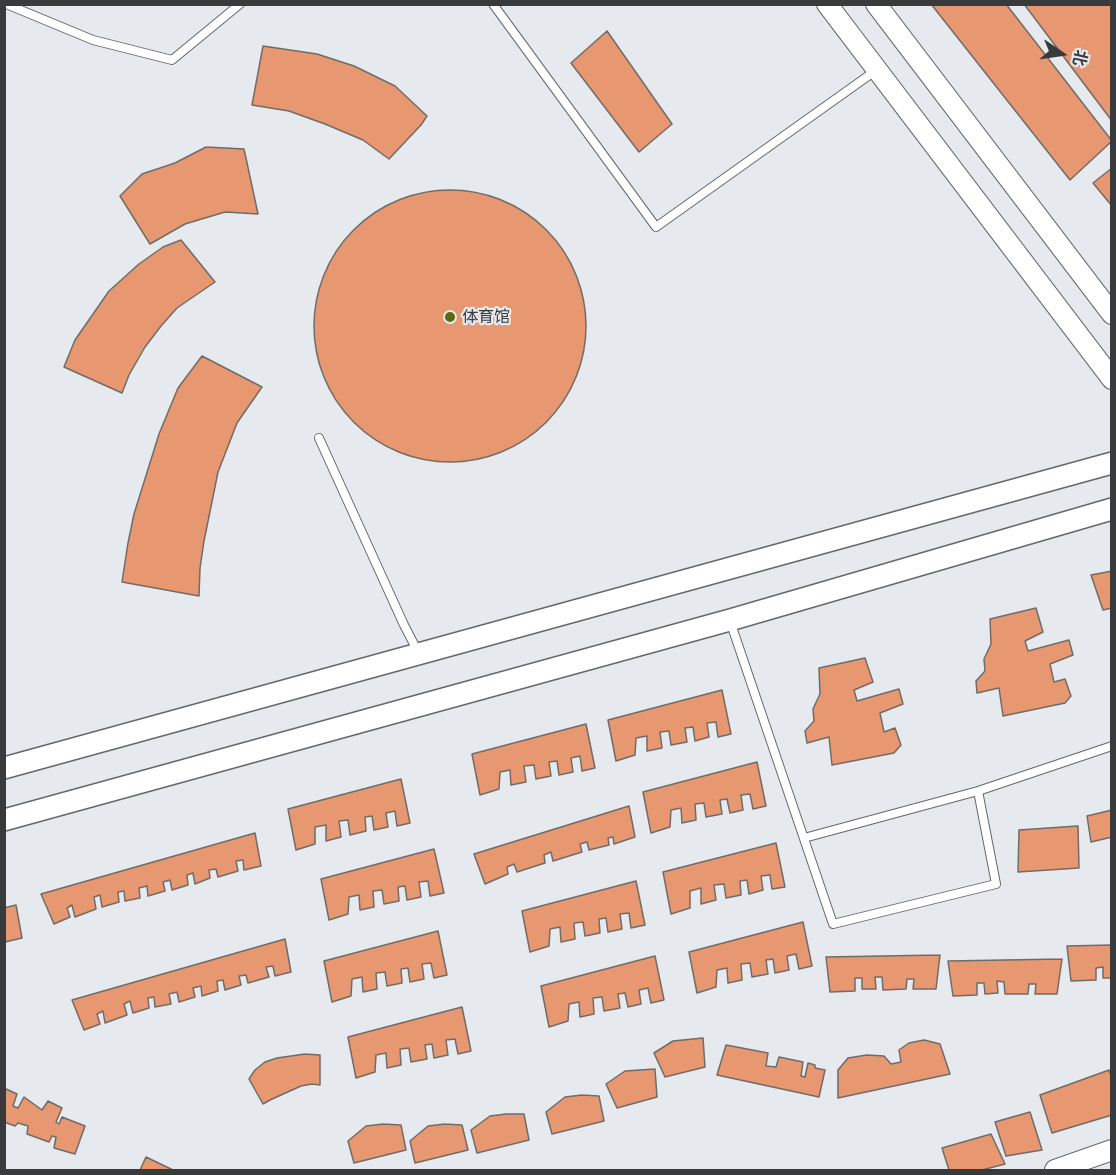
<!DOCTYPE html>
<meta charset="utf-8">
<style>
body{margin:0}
#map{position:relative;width:1116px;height:1175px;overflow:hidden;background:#e6e9ee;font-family:"Work Sans","Noto Sans SC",sans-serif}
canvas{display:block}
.frame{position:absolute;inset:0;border:6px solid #393a3c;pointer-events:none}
.north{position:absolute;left:1032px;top:24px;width:60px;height:60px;-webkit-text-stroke:4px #e6e9ee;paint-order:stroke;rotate:103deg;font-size:16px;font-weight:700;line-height:24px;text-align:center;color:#393a3c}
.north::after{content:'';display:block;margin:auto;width:21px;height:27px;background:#393a3c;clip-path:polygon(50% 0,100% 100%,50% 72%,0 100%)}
</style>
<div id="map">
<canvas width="1116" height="1175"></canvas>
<div class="frame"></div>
<div class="north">北</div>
</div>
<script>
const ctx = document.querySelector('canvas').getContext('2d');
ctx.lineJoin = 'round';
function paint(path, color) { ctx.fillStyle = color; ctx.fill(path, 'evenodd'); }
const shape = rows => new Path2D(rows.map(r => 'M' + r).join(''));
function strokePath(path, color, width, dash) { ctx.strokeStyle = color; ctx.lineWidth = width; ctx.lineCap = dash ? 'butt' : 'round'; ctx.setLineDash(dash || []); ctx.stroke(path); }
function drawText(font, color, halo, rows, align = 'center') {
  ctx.font = font + ' "Work Sans","Noto Sans SC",sans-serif'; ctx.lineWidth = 4.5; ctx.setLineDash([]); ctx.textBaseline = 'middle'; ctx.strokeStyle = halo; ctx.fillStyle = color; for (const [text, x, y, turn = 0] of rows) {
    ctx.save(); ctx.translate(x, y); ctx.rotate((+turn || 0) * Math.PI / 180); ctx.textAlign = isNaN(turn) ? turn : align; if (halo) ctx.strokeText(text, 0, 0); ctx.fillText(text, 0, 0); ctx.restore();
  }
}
const building = shape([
 [931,4,1006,4,1112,141,1070,180,931,4],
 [1024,4,1112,4,1112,121,1024,4],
 [607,31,672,124,639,152,571,63,607,31],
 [263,46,317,54,354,66,395,86,427,116,421,125,389,159,363,140,325,124,289,111,252,105,263,46],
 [206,147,244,149,258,214,225,212,185,224,150,244,120,196,142,174,175,163,206,147],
 [1112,168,1112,206,1093,183,1112,168],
 '314 326a136 136 0 1 1 272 0a136 136 0 1 1-272 0Z',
 [181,240,215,282,177,308,161,326,145,347,129,375,122,393,64,367,75,340,109,291,139,264,163,247,181,240],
 [202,356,262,387,237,423,218,472,204,541,200,568,199,596,122,582,128,543,134,514,159,434,178,388,202,356],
 [1112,571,1112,608,1103,610,1091,575,1112,571],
 [1036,608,1043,632,1025,641,1028,651,1069,640,1073,655,1050,664,1054,682,1065,679,1071,696,1065,703,1003,716,999,688,977,693,976,681,985,671,984,659,991,644,990,619,1036,608],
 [865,658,873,682,854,690,857,701,899,689,903,704,880,713,884,732,895,728,901,745,894,753,832,765,829,737,807,743,805,731,814,721,813,709,820,694,819,668,865,658],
 [722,690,731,734,718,737,716,722,707,723,709,737,695,741,693,727,685,728,687,742,671,745,669,731,660,732,662,748,647,751,647,736,636,738,635,755,616,761,608,720,722,690],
 [586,724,595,768,582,771,580,756,571,758,573,772,559,775,557,761,549,762,551,776,536,779,534,765,524,766,526,782,511,785,510,770,500,772,499,789,480,795,472,754,586,724],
 [757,762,766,806,753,809,750,794,741,795,743,810,730,813,727,799,720,800,722,814,706,817,704,803,695,804,696,820,682,823,681,808,671,810,670,827,651,833,643,792,757,762],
 [401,779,410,823,397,826,395,811,386,813,388,827,374,830,372,816,365,817,366,831,350,835,348,820,339,821,341,837,326,841,326,825,315,827,315,844,296,850,288,809,401,779],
 [629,806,635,837,614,844,613,837,608,838,609,845,589,850,587,842,580,844,582,852,553,861,551,852,544,855,545,863,517,872,514,864,507,867,508,874,485,884,474,854,629,806],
 [1112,810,1112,837,1091,842,1087,816,1112,810],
 [1078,826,1079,868,1018,872,1019,830,1078,826],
 [255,833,261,866,244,870,243,860,236,861,238,871,218,877,216,869,209,870,210,878,195,884,193,873,187,875,188,885,172,890,170,880,163,882,165,891,148,896,147,886,139,888,140,898,125,901,124,891,118,892,119,902,102,907,100,895,94,897,96,909,75,917,72,905,67,908,70,917,54,924,41,894,255,833],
 [776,843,785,887,772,889,770,875,761,876,763,890,749,894,747,880,740,881,741,895,726,898,724,884,714,885,716,900,701,904,701,888,690,891,690,908,671,914,663,872,776,843],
 [434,849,444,893,430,896,428,881,419,882,421,897,407,900,405,886,398,887,399,901,384,904,382,890,373,891,374,907,360,910,359,895,349,897,348,914,329,920,321,879,434,849],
 [636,881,645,925,631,928,629,913,620,914,622,929,608,932,606,918,599,919,600,933,585,936,583,922,574,923,575,939,561,942,560,927,550,929,549,946,530,952,522,911,636,881],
 [16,905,22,938,5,942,4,908,16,905],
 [803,922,812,966,799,969,796,954,787,956,789,970,775,973,773,959,766,960,768,974,752,977,750,963,741,964,742,980,728,983,727,968,717,970,716,987,697,993,689,952,803,922],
 [438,931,447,975,434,978,431,963,422,964,424,979,410,982,408,968,401,969,402,983,387,986,385,972,376,973,377,989,363,992,362,977,352,979,351,996,332,1002,324,961,438,931],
 [285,939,291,972,275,976,273,966,266,967,269,977,248,983,246,975,239,976,241,985,225,990,223,980,217,981,218,991,202,996,201,986,193,988,195,997,179,1002,177,992,169,994,171,1004,155,1007,154,997,148,998,149,1008,133,1013,130,1001,124,1004,127,1015,105,1023,103,1011,97,1014,100,1024,84,1030,72,1000,285,939],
 [1112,945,1112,978,1103,978,1103,967,1096,968,1096,980,1071,981,1067,946,1112,945],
 [940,955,936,989,913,989,914,979,907,979,906,989,883,990,882,977,875,977,876,989,862,989,862,978,855,978,855,991,830,992,826,957,940,955],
 [655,956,664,1000,651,1003,648,988,639,990,641,1004,628,1007,625,993,618,994,620,1008,604,1011,602,997,593,998,594,1014,580,1017,579,1002,569,1004,568,1021,549,1027,541,986,655,956],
 [1062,959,1057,994,1035,994,1036,984,1029,984,1028,994,1005,994,1004,982,997,981,998,993,985,994,984,983,977,983,977,995,953,996,948,961,1062,959],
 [462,1007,471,1051,458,1054,455,1039,446,1040,448,1055,434,1058,432,1044,425,1045,427,1059,411,1062,409,1048,400,1049,401,1065,387,1068,386,1053,376,1055,375,1072,356,1078,348,1037,462,1007],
 [703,1038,705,1067,665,1077,654,1053,673,1041,703,1038],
 [924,1040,940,1044,950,1074,838,1098,838,1070,848,1058,867,1055,884,1056,891,1064,901,1062,899,1050,909,1043,924,1040],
 [726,1045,768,1053,766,1066,776,1067,779,1057,803,1062,801,1076,805,1077,808,1063,815,1065,815,1068,825,1070,819,1097,717,1075,726,1045],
 [305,1054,320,1055,320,1085,312,1084,301,1086,270,1100,263,1104,249,1079,255,1070,265,1062,277,1058,305,1054],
 [655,1069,657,1097,617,1108,606,1084,625,1071,655,1069],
 [1109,1070,1112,1079,1112,1115,1052,1133,1040,1095,1109,1070],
 [4,1088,17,1094,13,1106,18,1108,24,1097,42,1110,48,1101,62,1108,56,1122,59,1124,62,1117,85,1126,75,1154,54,1148,56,1137,52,1136,49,1142,27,1134,28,1126,18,1123,15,1126,4,1122,4,1088],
 [582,1095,599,1096,604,1121,552,1134,546,1112,565,1097,582,1095],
 [1030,1112,1042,1150,1006,1156,995,1122,1030,1112],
 [506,1114,524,1114,529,1140,477,1153,471,1130,490,1116,506,1114],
 [383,1124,401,1125,406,1150,354,1163,348,1141,366,1126,383,1124],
 [445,1124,462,1125,468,1150,415,1163,410,1141,428,1126,445,1124],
 [991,1134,1005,1164,982,1170,949,1170,942,1148,991,1134],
 [146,1157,173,1170,140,1170,146,1157]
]);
const service = shape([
 [6,4,93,40,172,60,240,4],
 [493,4,656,227,875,71],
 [319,438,404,625,418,652],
 [730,621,833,924,996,884,978,791,1112,746],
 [804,838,978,791]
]);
const tertiary = shape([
 [827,4,1112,379],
 [876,4,1112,314],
 [1055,1170,1112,1150]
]);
const secondary = shape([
 [4,768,1112,463],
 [4,820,730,620,1112,509]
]);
const markers = [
 [450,317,6,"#5b6912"]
];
const poiNames = [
 ["体育馆",462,317]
];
paint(building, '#e89870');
strokePath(building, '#716b68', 1.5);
strokePath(service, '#65676c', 10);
strokePath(tertiary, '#65676c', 22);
strokePath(secondary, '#65676c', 24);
strokePath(service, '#fff', 8);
strokePath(tertiary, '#fff', 20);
strokePath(secondary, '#fff', 21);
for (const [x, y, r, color] of markers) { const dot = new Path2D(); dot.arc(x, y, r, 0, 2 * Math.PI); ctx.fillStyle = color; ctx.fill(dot); strokePath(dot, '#e6e9ee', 2); }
drawText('16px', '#393a3c', '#e6e9ee', poiNames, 'left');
</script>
